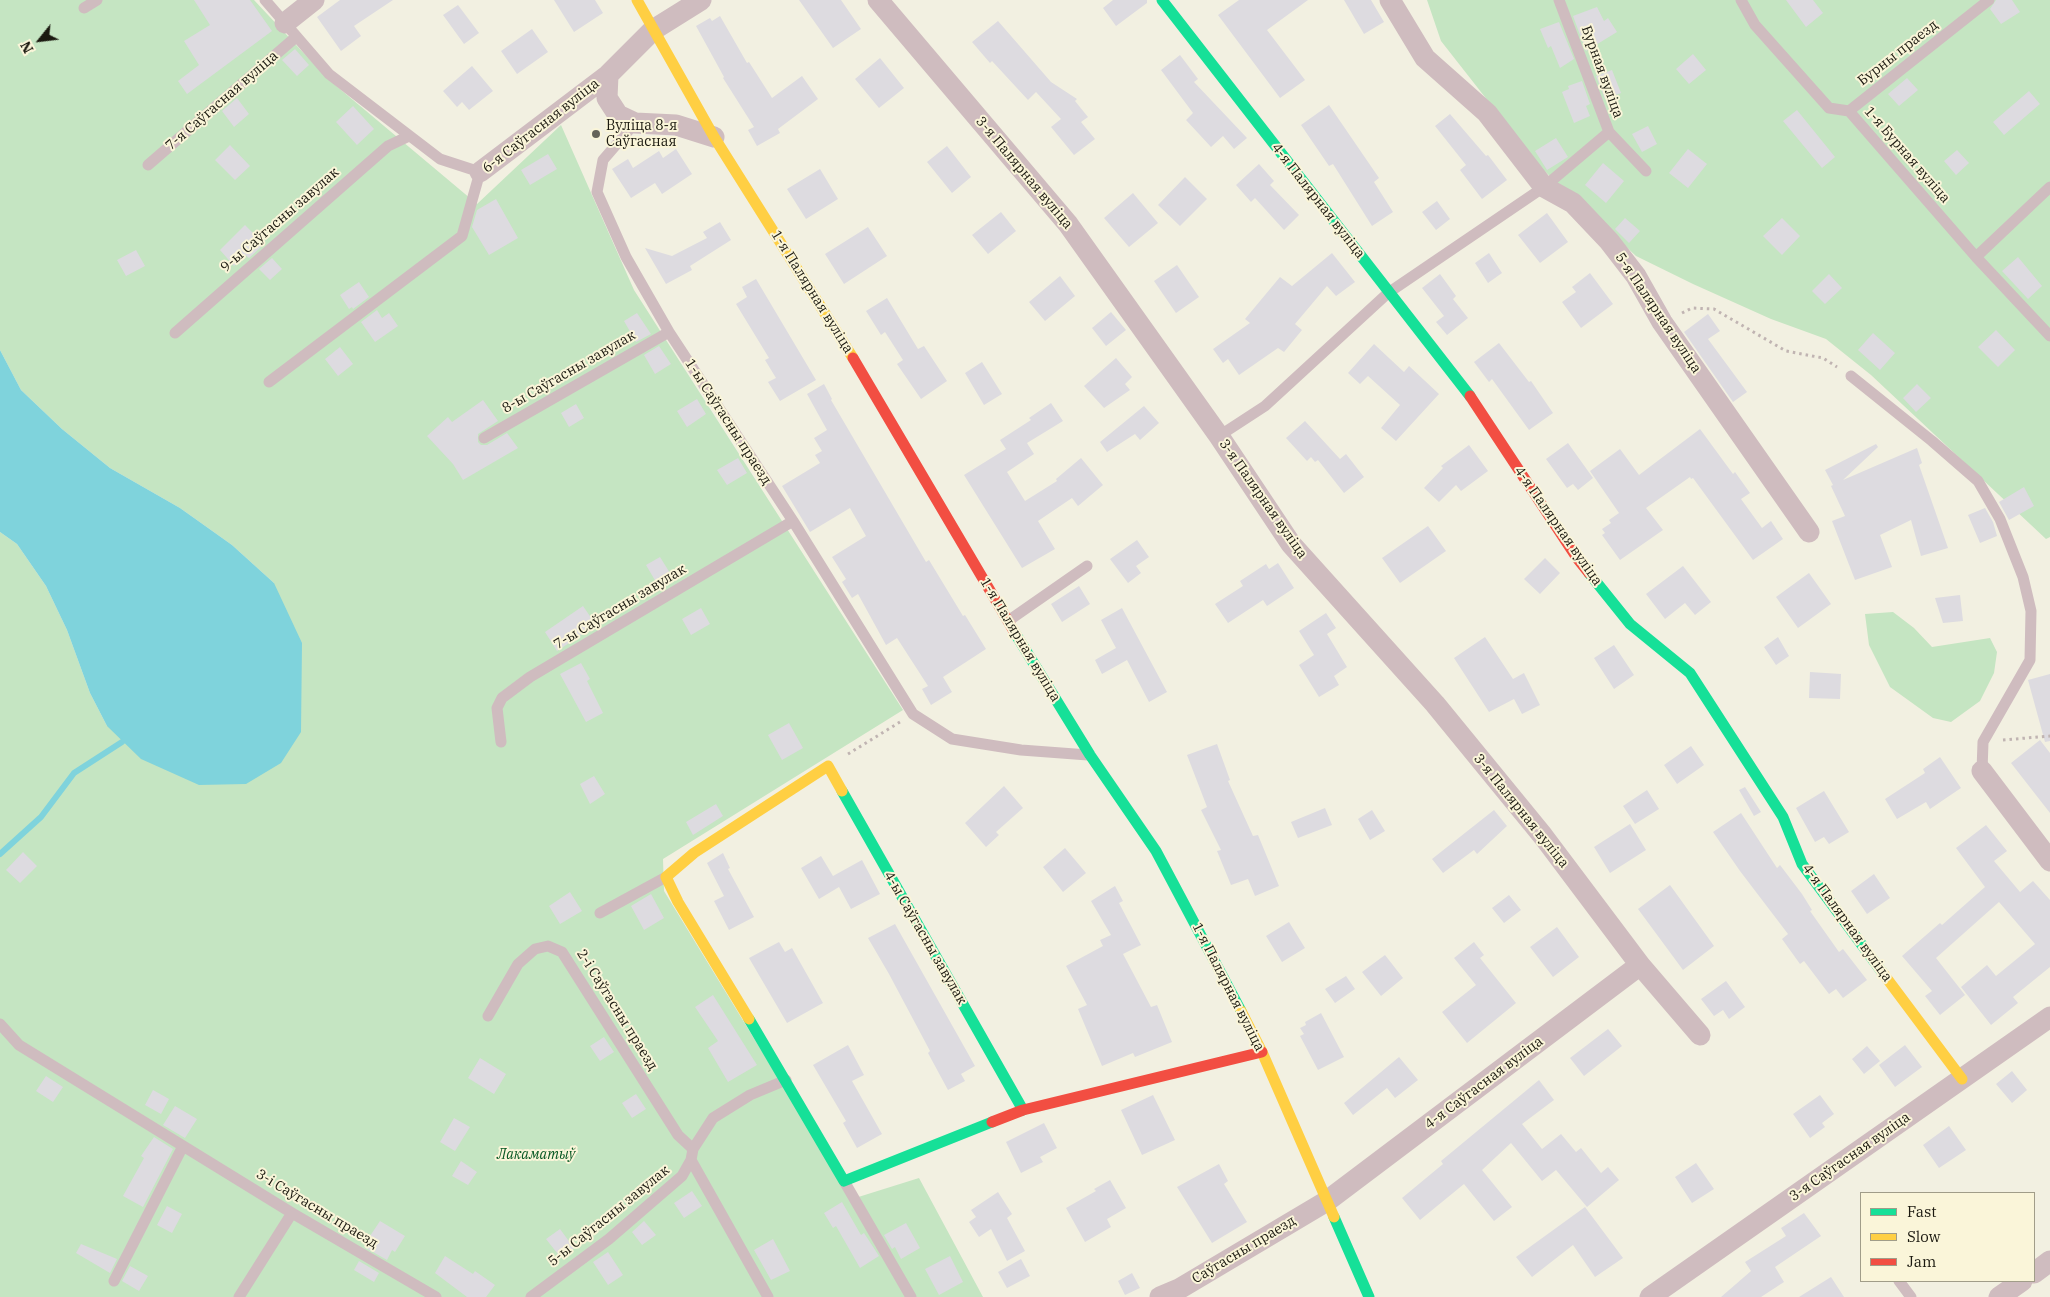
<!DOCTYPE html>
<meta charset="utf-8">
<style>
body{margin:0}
#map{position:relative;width:2050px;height:1297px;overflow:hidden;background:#f2f0e1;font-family:"IBM Plex Serif",serif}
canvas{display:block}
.legend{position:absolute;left:1860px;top:1192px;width:175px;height:90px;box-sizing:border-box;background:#faf5d9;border:1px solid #a19d89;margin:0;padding:6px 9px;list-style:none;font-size:15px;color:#1b1910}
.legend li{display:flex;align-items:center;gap:10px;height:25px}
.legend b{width:25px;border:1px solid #a19d89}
.north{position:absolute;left:15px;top:15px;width:50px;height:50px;-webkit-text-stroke:4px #faf5d9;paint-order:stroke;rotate:241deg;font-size:14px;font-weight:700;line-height:20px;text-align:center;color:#1b1910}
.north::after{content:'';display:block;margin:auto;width:18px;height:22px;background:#1b1910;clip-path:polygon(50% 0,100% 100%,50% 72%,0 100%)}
</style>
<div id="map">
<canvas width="2050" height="1297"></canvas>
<ul class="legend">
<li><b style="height:6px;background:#16e098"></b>Fast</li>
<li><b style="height:6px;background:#ffcf43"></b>Slow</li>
<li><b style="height:6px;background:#f24e42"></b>Jam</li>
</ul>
<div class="north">N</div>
</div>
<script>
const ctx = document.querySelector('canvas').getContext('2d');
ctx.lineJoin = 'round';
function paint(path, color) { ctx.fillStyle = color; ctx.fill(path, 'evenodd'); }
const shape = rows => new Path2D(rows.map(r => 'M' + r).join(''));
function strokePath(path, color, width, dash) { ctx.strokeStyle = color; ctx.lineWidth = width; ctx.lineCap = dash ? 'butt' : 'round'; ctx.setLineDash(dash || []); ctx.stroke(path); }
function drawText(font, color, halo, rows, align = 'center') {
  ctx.font = font + ' "IBM Plex Serif",serif'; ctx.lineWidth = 4; ctx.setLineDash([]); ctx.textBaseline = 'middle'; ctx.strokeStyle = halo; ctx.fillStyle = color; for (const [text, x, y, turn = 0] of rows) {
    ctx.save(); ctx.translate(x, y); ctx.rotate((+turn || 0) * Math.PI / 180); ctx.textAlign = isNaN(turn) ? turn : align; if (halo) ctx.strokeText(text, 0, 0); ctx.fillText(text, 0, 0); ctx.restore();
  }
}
const green = shape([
 [0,0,254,0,328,79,477,204,561,125,634,290,903,710,663,859,664,891,852,1199,919,1178,983,1297,0,1297,0,532,17,544,46,586,67,630,90,693,107,726,274,583,232,545,180,508,110,468,62,429,21,390,0,350],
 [1427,0,2050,0,2050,537,2046,539,1871,375,1826,339,1771,319,1693,284,1636,256,1539,166,1441,41],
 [1893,612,1914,628,1932,647,1990,638,1997,652,1994,673,1980,701,1951,722,1933,718,1890,687,1869,645,1865,614]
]);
const water = shape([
 [0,350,21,390,62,429,110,468,180,508,232,545,274,583,302,643,301,732,281,763,246,784,199,785,141,759,107,726,90,693,67,630,46,586,17,544,0,532]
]);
const stream = shape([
 [0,854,41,817,74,773,122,742]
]);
const building = shape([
 [194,0,250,0,272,31,187,94,178,81,199,65,184,41,210,25],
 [340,0,393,0,354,26,361,36,341,51,317,17],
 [554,0,595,0,603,13,574,32],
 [799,0,841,0,861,29,833,48],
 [1113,0,1147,0,1147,3,1116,26,1103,8],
 [1239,0,1308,0,1267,30,1305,80,1280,98,1218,15],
 [1344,0,1371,0,1384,22,1364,34],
 [1786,0,1813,0,1823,13,1806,27],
 [1996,0,2012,0,2020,12,2001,24,1990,9],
 [458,5,479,33,464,44,443,15],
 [1597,7,1604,21,1608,18,1617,32,1586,51,1573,16],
 [720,16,747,63,749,62,772,98,802,76,818,99,778,129,780,133,757,146,748,130,754,127,723,78,724,77,696,26,710,18,712,21],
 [998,21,1051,82,1077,99,1075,101,1088,117,1081,122,1095,139,1074,155,1051,127,1061,119,1036,92,1028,100,992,61,990,63,972,42],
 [1559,22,1574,59,1560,68,1551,46,1548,48,1540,29],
 [532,29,548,52,517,74,501,51],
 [295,49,309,65,297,76,282,60],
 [1693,54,1706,70,1689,84,1676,69],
 [1180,55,1198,79,1194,82,1247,138,1234,149,1223,136,1211,147,1186,120,1193,113,1161,70],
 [880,58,904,88,879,108,855,79],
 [472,66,493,91,469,110,462,102,457,107,443,91],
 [1612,70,1621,93,1605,99,1596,76],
 [1907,78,1918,90,1899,106,1888,94],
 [1582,81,1590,104,1586,106,1590,116,1574,123,1562,92,1569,89,1568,86],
 [2029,91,2040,104,2004,135,1993,122],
 [237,98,249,114,234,127,222,111],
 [1329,105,1379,178,1374,182,1393,212,1372,226,1333,164,1329,166,1301,125],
 [353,106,374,129,357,145,336,122],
 [1797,110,1835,157,1822,168,1783,121],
 [1450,114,1486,156,1488,155,1507,180,1482,199,1460,170,1466,165,1435,126],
 [1648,126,1657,144,1642,152,1632,134],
 [1556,138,1568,157,1547,170,1535,151],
 [230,145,250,166,235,180,215,160],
 [947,146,971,177,952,193,927,162],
 [676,149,692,174,662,194,655,183,631,198,612,169,628,159,633,168,659,151,663,158],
 [1688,149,1707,164,1688,188,1669,173],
 [1957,150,1969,163,1956,175,1944,161],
 [548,154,557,169,530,185,521,170],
 [1603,163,1624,181,1606,203,1585,185],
 [1259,164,1274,181,1270,185,1299,215,1284,230,1255,198,1251,202,1236,185],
 [820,169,838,199,806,219,787,189],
 [1185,177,1207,199,1180,226,1158,205],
 [1133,193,1158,223,1129,247,1104,218],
 [496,199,518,238,489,255,472,227,477,210],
 [1437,201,1450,219,1436,230,1422,212],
 [1001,212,1016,231,988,254,972,235],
 [1547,213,1568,242,1540,263,1518,235],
 [1625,218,1640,231,1629,243,1615,229],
 [1782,218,1800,236,1782,255,1763,236],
 [720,222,731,240,690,266,692,270,666,284,645,248,672,256,707,238,703,232],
 [245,225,260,240,257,243,261,247,249,258,245,255,234,266,220,250],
 [868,227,887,256,844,284,825,254],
 [136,250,145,266,126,276,117,260],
 [1332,253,1355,282,1336,296,1327,286,1295,324,1302,330,1284,352,1278,348,1239,375,1228,359,1223,363,1213,349,1250,323,1245,319,1280,277,1292,286],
 [1489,253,1502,273,1488,283,1475,263],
 [2018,257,2042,286,2028,299,2002,271],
 [272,258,282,269,270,280,259,269],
 [1177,265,1199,297,1176,313,1154,281],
 [1590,273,1613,304,1581,328,1562,302,1576,292,1572,287],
 [1440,274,1456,296,1453,299,1468,318,1447,335,1436,322,1444,316,1422,288],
 [1829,274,1842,288,1825,304,1812,291],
 [1060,276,1075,296,1045,321,1029,302],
 [756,279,816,380,780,401,768,382,776,378,765,360,769,358,736,304,747,297,742,287],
 [359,282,369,297,353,309,352,307,349,309,340,295],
 [887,298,918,349,924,346,947,381,921,399,897,364,903,360,885,332,881,335,866,311],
 [377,310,382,318,389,313,398,326,375,342,361,322],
 [1111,312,1126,330,1106,346,1092,328],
 [637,313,651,334,636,342,624,321],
 [1708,314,1720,331,1708,339,1747,392,1733,402,1684,332],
 [1996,330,2015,350,1998,367,1978,347],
 [1873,333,1895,353,1880,370,1858,350],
 [1499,343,1529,382,1531,381,1553,413,1529,430,1492,379,1489,382,1474,362],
 [1374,344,1404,372,1409,366,1439,394,1396,441,1381,428,1400,405,1368,376,1360,384,1348,373],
 [659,346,671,364,655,374,644,355],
 [340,347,353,364,338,376,325,359],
 [1116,358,1132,377,1125,384,1130,390,1104,408,1084,386],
 [982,362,1002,394,984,405,965,373],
 [824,384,832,399,831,400,926,562,929,560,963,616,965,615,986,649,943,677,952,692,931,705,922,689,928,686,897,638,886,645,858,594,852,598,842,582,846,579,832,557,866,536,850,508,810,532,782,486,820,463,815,455,822,451,814,438,827,430,807,394],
 [1917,384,1931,398,1916,412,1903,398],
 [697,399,706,414,687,427,677,411],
 [483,400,498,421,478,434,478,442,481,445,487,445,507,433,518,448,463,480,453,464,427,436,448,417,452,422],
 [1051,403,1063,421,1027,443,1034,454,1007,472,1025,501,1057,481,1056,479,1081,458,1103,485,1078,506,1072,498,1038,521,1055,549,1022,568,964,475,1006,449,1000,440,1031,420,1029,418],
 [576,404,584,418,569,427,561,413],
 [1144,406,1159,423,1140,440,1135,434,1107,452,1100,442],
 [1305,421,1340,459,1346,454,1364,477,1344,493,1318,460,1315,462,1311,457,1307,461,1286,438],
 [1700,429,1733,474,1735,472,1750,493,1741,499,1762,528,1771,521,1783,539,1753,560,1693,478,1691,479,1690,477,1646,508,1663,530,1620,560,1602,535,1605,533,1602,529,1611,523,1609,520,1619,513,1590,471,1620,449,1639,475],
 [1568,443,1593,478,1578,490,1573,484,1567,488,1546,459],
 [1876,444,1878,447,1843,480,1917,448,1922,463,1919,465,1948,548,1921,556,1911,520,1880,535,1892,567,1855,580,1832,521,1845,516,1831,486,1833,485,1825,470],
 [1469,445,1488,471,1461,491,1456,485,1439,502,1424,488,1443,468,1441,466],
 [738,458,747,473,727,485,717,470],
 [2024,487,2034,506,2009,520,1999,502],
 [1985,508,1993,522,1997,536,1980,543,1968,515],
 [1428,526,1446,551,1400,583,1382,558],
 [1137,540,1149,557,1136,566,1141,573,1128,583,1110,559],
 [660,557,670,573,656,582,646,565],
 [1545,558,1560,573,1540,594,1524,579],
 [1278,563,1294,588,1267,606,1263,600,1228,623,1215,604,1243,586,1240,581,1266,564,1269,569],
 [1683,566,1711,602,1695,615,1685,603,1665,619,1646,594],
 [1809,573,1831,604,1798,628,1776,597],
 [1079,586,1090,604,1062,622,1051,604],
 [1960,595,1963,621,1943,623,1935,598],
 [583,606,596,625,557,651,545,632],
 [701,608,710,624,691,635,682,619],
 [1122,608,1167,692,1149,702,1127,660,1102,674,1095,660,1116,648,1101,620],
 [1326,613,1336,628,1327,634,1347,667,1334,676,1339,685,1319,697,1299,665,1314,655,1299,631],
 [1485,637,1513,679,1524,673,1540,705,1522,714,1514,699,1489,712,1454,658],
 [1778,637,1789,656,1776,665,1764,647],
 [1614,645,1634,675,1614,689,1594,658],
 [581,663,590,679,587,681,603,713,586,722,560,674],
 [1810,672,1841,674,1840,699,1809,698],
 [2050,674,2050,741,2045,742,2028,680],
 [789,723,803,748,782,760,768,735],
 [2040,740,2050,753,2050,813,2011,763],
 [1217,744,1230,780,1228,781,1253,836,1258,835,1279,886,1255,896,1248,879,1231,885,1217,851,1221,850,1201,810,1207,807,1187,755],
 [1691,746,1704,765,1677,784,1664,765],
 [1940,757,1961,788,1930,809,1926,802,1897,819,1885,799,1925,773,1923,769],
 [594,776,605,794,590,804,580,784],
 [1004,786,1023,808,996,832,999,835,986,847,965,823],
 [1745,787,1761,812,1754,816,1739,790],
 [1647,790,1659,809,1635,824,1623,806],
 [1824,791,1849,832,1829,844,1824,837,1815,842,1796,808],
 [716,804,723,816,693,835,686,822],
 [1325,808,1332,825,1298,838,1291,822],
 [1372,810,1385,831,1370,840,1358,819],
 [1494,810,1507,826,1477,854,1474,850,1443,873,1432,859],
 [1741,813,1777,868,1780,865,1802,894,1812,910,1810,911,1839,952,1843,949,1867,980,1843,998,1836,989,1829,994,1804,961,1800,964,1782,939,1788,934,1740,871,1713,832],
 [1630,824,1646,850,1610,873,1594,847],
 [1986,825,2007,851,1994,861,2020,892,2033,881,2050,900,2050,967,2013,997,2018,1003,1991,1025,1961,987,1987,965,1996,976,2035,944,1999,902,1936,958,1965,995,1940,1015,1925,996,1932,991,1902,956,1940,923,1942,925,1985,887,1956,848],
 [1065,848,1086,873,1063,892,1043,867],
 [23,852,37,866,20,883,6,870],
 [723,853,730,868,728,869,754,917,729,930,714,901,724,896,707,863],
 [821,856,836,881,833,876,862,860,880,894,851,909,839,887,819,899,801,868],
 [1874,874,1890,898,1867,914,1851,891],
 [1670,885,1714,946,1683,970,1638,909],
 [1115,886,1123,901,1119,903,1141,945,1123,954,1151,1007,1157,1005,1172,1042,1135,1057,1133,1053,1102,1066,1078,1009,1087,1005,1066,966,1103,946,1100,940,1111,935,1091,901],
 [570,892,582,911,560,924,549,906],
 [651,894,664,918,644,930,631,906],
 [1509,895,1521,910,1504,923,1492,908],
 [1289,922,1305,948,1282,962,1266,936],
 [895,924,975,1066,961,1074,965,1081,948,1090,928,1053,930,1051,889,974,868,938],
 [1557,927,1579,957,1553,977,1530,947],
 [779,942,785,952,792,948,823,1003,787,1023,749,958],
 [1474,942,1484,955,1480,958,1516,1003,1467,1043,1442,1012,1476,985,1454,958],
 [1385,955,1403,978,1381,996,1362,972],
 [1346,976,1355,989,1335,1003,1325,989],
 [1726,981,1745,1007,1729,1019,1723,1010,1714,1016,1701,999],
 [713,995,757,1065,728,1082,708,1048,718,1041,695,1007],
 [1321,1013,1344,1057,1318,1070,1300,1036,1304,1034,1300,1028,1306,1025,1305,1022],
 [1608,1029,1622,1046,1584,1076,1570,1058],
 [604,1037,614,1052,600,1061,590,1046],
 [848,1045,864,1075,852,1081,882,1134,857,1148,843,1123,846,1121,813,1065],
 [1905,1045,1922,1067,1895,1087,1879,1065],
 [1867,1046,1880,1061,1864,1074,1852,1059],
 [1399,1057,1418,1080,1395,1098,1387,1088,1353,1115,1344,1103],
 [480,1058,506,1074,494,1094,468,1078],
 [2012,1071,2027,1090,2012,1103,1996,1084],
 [46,1076,63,1087,53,1102,36,1091],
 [1539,1080,1554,1100,1522,1124,1542,1149,1561,1134,1576,1152,1581,1148,1601,1173,1608,1167,1619,1180,1587,1207,1556,1170,1542,1181,1511,1143,1482,1170,1512,1207,1494,1221,1464,1184,1420,1220,1402,1198,1443,1164,1441,1161],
 [153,1090,169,1099,161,1114,145,1105],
 [636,1094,646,1109,632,1118,622,1103],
 [1153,1095,1175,1140,1142,1155,1121,1110],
 [1820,1095,1834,1114,1822,1123,1825,1127,1810,1138,1793,1114],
 [175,1106,197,1119,185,1138,163,1125],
 [454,1118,470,1127,455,1151,440,1142],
 [1044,1123,1057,1148,1040,1157,1043,1162,1021,1173,1006,1142],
 [1949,1126,1966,1150,1939,1168,1923,1145],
 [154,1137,173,1149,143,1207,123,1196,144,1158,141,1156],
 [461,1161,477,1172,468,1185,452,1176],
 [1696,1163,1714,1189,1692,1203,1675,1177],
 [1219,1164,1228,1181,1224,1184,1247,1222,1212,1243,1177,1187],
 [1110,1180,1126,1208,1107,1219,1111,1227,1085,1242,1066,1208,1096,1191,1094,1189],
 [692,1191,702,1206,684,1218,674,1203],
 [998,1192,1012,1214,1007,1218,1025,1251,1007,1261,991,1229,979,1237,969,1222,976,1217,971,1210],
 [842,1202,861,1235,864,1233,879,1256,860,1268,836,1226,833,1228,824,1213],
 [167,1206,182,1214,172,1233,157,1225],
 [1585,1207,1623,1258,1595,1277,1573,1245,1532,1277,1516,1257],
 [1804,1213,1821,1236,1775,1267,1784,1282,1761,1297,1721,1297,1751,1271,1745,1262,1786,1236,1781,1228],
 [380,1221,405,1236,395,1252,392,1250,387,1260,366,1248,372,1237,370,1236],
 [644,1221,656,1235,642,1245,632,1232],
 [906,1223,920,1248,901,1259,895,1247,892,1249,884,1235],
 [560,1229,574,1248,561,1258,546,1239],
 [773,1239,790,1271,771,1280,754,1250],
 [81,1244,117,1259,110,1273,76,1253],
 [608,1252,623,1275,608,1285,593,1262],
 [445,1256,473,1274,475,1271,495,1285,486,1297,467,1297,435,1273],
 [950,1256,963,1282,939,1295,925,1269],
 [1021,1259,1030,1276,1007,1288,998,1272],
 [359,1261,379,1273,374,1282,354,1270],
 [130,1266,148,1276,139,1291,122,1281],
 [1132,1273,1140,1288,1125,1295,1118,1281],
 [1831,1277,1844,1297,1799,1297]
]);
const path = shape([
 [1682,313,1692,308,1714,309,1786,351,1823,358,1837,367],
 [2003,740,2050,736],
 [848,754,900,722]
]);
const lane = shape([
 [265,0,329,74,440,159,480,172,462,236,269,382],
 [1559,0,1609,132,1646,171],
 [1741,0,1755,25,1829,108,1849,111,1976,257,2050,336],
 [84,8,97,0],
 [1849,111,1989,0],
 [635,123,603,160,597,192,626,257,669,332,793,521,913,714,952,739,1021,750,1088,755],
 [148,165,296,37],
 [1976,257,2050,187],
 [175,333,388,146,409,136],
 [1851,376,1932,441,1978,481,2000,519,2023,577,2031,611,2030,660,1983,742,1982,771],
 [1219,436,1265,406,1388,293,1544,187,1609,132],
 [484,438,669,332],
 [1008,621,1087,566],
 [501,742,497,708,502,698,530,677,793,521],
 [600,913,666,877],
 [488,1016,518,964,535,949,548,946,562,952,678,1135,693,1149],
 [0,1024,19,1045,292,1213,436,1297],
 [691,1160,768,1297],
 [844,1181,911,1297],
 [114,1281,183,1146],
 [1899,1281,1911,1297],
 [239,1297,292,1213],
 [531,1297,609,1239,682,1176,691,1160,693,1149,713,1118,750,1095,786,1080]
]);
const street = shape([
 [878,0,1068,224,1219,436,1291,544,1435,704,1543,836,1640,965,1700,1035],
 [1390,0,1425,58,1487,113,1544,187,1573,203,1609,241,1636,276,1662,322,1809,532],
 [285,23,314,0],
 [608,75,607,98,618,115,635,123,676,125,714,137],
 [480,172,608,75,653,30,701,0],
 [1982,771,2050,861],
 [2034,1273,2050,1261],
 [1160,1297,1179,1289,1327,1201,1640,965],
 [1650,1297,2050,1017],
 [1999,1297,2022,1281]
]);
const fast = shape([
 [1162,0,1470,396],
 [1589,573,1630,624,1690,673,1783,817,1802,864,1882,972],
 [1015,633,1090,755,1156,851,1241,1011],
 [842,791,1023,1110],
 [749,1019,844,1181,992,1122],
 [1334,1217,1369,1297]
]);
const slow = shape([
 [637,0,714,137,853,358],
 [1882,972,1962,1079],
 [1241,1011,1262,1052,1334,1217],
 [749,1019,678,902,666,877,694,853,828,766,842,791]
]);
const jam = shape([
 [853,358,1015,633],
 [1470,396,1577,558,1589,573],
 [992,1122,1023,1110,1262,1052]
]);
const markers = [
 [596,134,5,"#666459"]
];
const streetNames = [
 ["Бурны праезд",1898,53,-38],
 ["Бурная вуліца",1602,72,70],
 ["7-я Саўгасная вуліца",222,101,-41],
 ["6-я Саўгасная вуліца",541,126,-38],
 ["1-я Бурная вуліца",1907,155,49],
 ["3-я Палярная вуліца",1024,173,50],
 ["4-я Палярная вуліца",1318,201,52],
 ["9-ы Саўгасны завулак",280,220,-41],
 ["1-я Палярная вуліца",812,292,58],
 ["5-я Палярная вуліца",1658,313,56],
 ["8-ы Саўгасны завулак",569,372,-30],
 ["1-ы Саўгасны праезд",728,422,57],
 ["3-я Палярная вуліца",1263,499,55],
 ["4-я Палярная вуліца",1558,526,55],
 ["7-ы Саўгасны завулак",620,607,-31],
 ["1-я Палярная вуліца",1020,640,59],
 ["3-я Палярная вуліца",1521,811,51],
 ["4-я Палярная вуліца",1847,923,54],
 ["4-ы Саўгасны завулак",925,938,60],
 ["1-я Палярная вуліца",1228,987,63],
 ["2-і Саўгасны праезд",617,1010,58],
 ["4-я Саўгасная вуліца",1484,1083,-37],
 ["3-я Саўгасная вуліца",1850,1157,-35],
 ["3-і Саўгасны праезд",317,1209,31],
 ["5-ы Саўгасны завулак",609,1216,-39],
 ["Саўгасны праезд",1244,1250,-31]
];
const poiNames = [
 ["Вуліца 8-я",606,126],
 ["Саўгасная",606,142]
];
const parkNames = [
 ["Лакаматыў",536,1155]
];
paint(green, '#c5e5c2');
paint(water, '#7fd3dc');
strokePath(stream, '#7fd3dc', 6);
paint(building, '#dddbe0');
strokePath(path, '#c0b4b2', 3, [2.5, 4]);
strokePath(lane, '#cfbcbf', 11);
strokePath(street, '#cfbcbf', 21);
strokePath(fast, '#16e098', 11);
strokePath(slow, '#ffcf43', 11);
strokePath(jam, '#f24e42', 11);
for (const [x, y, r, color] of markers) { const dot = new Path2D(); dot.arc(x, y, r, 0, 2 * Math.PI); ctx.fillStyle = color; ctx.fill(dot); strokePath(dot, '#faf5d9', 2); }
drawText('14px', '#1b1910', '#faf5d9', streetNames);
drawText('14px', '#1b1910', '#faf5d9', poiNames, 'left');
drawText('italic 14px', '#065722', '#faf5d9', parkNames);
</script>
